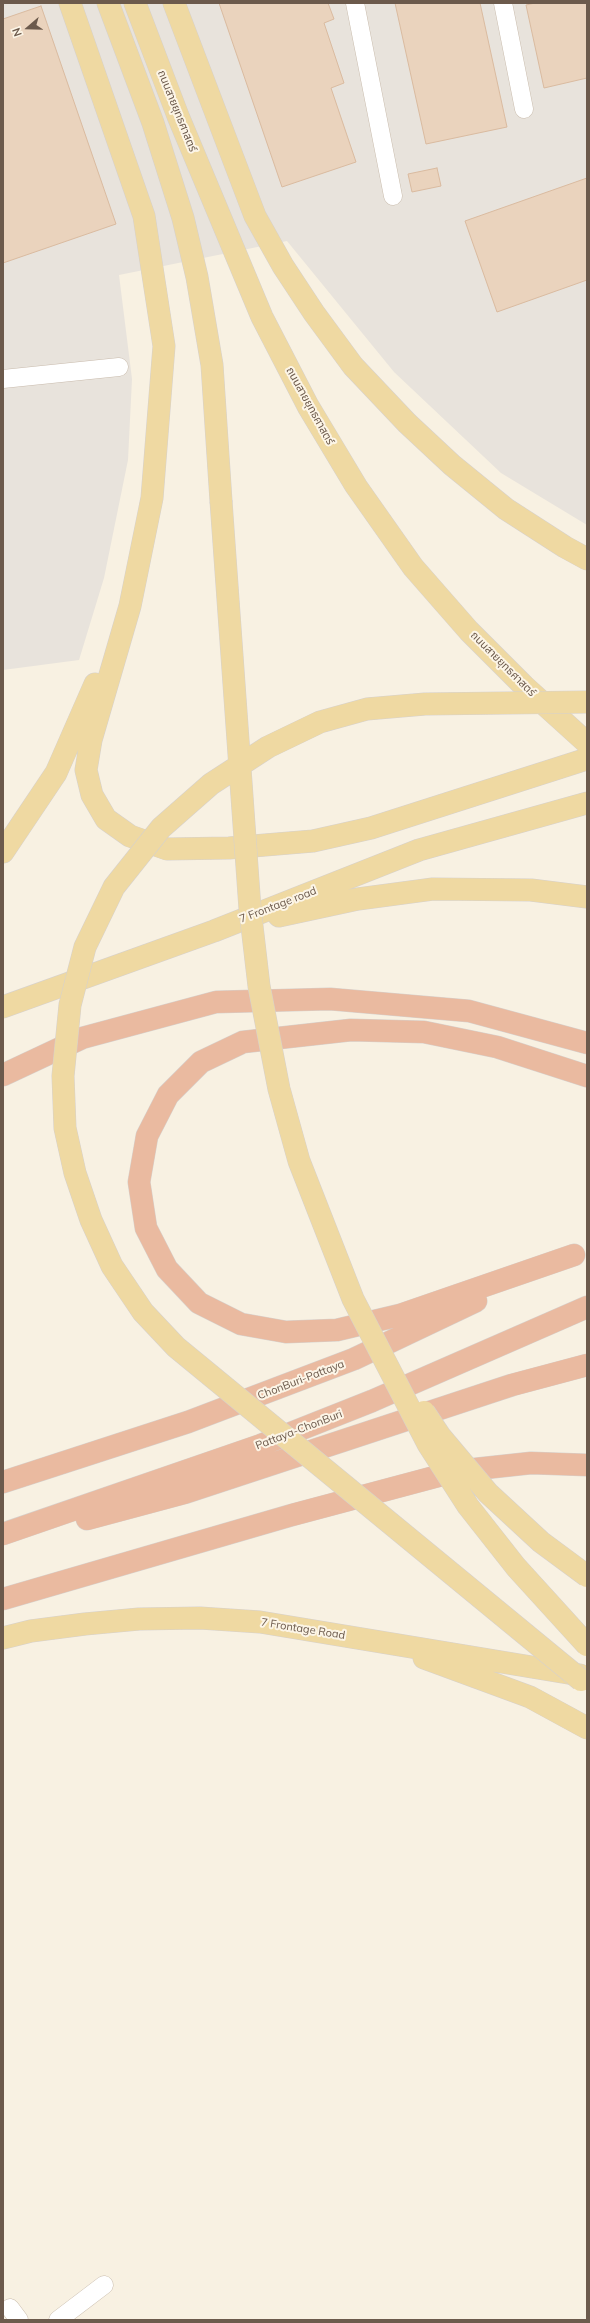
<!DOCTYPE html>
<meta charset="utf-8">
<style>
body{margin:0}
#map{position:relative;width:590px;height:2323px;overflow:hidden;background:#f8f1e2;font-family:Mulish,sans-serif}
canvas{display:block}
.frame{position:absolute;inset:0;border:4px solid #6c5a4c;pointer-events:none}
.north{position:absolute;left:8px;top:8px;width:40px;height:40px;-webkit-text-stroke:3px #fcf5e7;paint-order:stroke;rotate:250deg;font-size:11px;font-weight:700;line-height:16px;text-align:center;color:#6c5a4c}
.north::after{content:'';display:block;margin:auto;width:14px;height:18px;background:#6c5a4c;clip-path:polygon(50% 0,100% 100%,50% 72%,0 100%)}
</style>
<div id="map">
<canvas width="590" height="2323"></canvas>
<div class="frame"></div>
<div class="north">N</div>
</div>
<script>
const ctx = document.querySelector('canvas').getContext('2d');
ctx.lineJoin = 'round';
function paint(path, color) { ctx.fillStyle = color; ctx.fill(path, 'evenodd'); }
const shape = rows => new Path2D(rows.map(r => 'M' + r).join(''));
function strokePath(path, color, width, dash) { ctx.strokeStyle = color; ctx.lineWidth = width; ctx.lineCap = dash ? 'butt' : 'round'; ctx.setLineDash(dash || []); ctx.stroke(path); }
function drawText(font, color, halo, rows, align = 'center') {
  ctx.font = font + ' Mulish,"Noto Sans Thai",sans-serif'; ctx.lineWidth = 4; ctx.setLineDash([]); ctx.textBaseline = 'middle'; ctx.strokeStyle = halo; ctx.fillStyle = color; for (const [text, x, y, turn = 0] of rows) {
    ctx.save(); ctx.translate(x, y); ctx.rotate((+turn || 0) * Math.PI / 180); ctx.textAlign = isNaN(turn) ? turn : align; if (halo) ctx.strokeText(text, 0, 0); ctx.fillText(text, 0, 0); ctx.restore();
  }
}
const industrial = shape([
 [3,3,587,3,587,525,501,473,394,372,287,241,119,275,132,379,128,460,104,578,79,660,3,670]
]);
const building = shape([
 [219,3,328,3,334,19,324,23,344,83,331,88,356,162,282,187,219,3],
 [395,3,480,3,507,127,426,144,395,3],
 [535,3,587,3,587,78,544,88,526,5,535,3],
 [41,6,116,224,3,263,3,19,41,6],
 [437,168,441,186,412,192,408,174,437,168],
 [587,178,587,280,497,312,465,221,587,178]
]);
const minor = shape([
 [355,3,393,196],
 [503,3,524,109],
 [3,379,119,367],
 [10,2308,19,2320],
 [58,2320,104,2285]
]);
const major = shape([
 [70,3,144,216,164,346,152,498,130,606,91,740,86,770,92,795,106,819,130,836,167,849,229,848,313,841,371,828,587,759],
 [108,3,153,123,183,218,197,277,212,365,221,501],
 [135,3,178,116,262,317,308,406,356,486,413,567,469,631,524,686,587,743],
 [174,3,255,216,283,266,314,313,353,366,407,423,452,465,506,509,565,547,587,559],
 [3,852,56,773,95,684],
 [279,916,358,899,433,889,531,890,587,897],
 [3,1007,214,931,419,850,587,803],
 [3,1638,31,1631,85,1624,139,1619,200,1618,260,1622,580,1675],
 [424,1658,530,1697,587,1728]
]);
const highway = shape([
 [3,1075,82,1038,216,1002,330,999,469,1011,587,1043],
 [574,1255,400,1315,337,1330,286,1332,241,1324,199,1303,167,1269,146,1228,139,1182,147,1136,168,1095,201,1062,243,1042,351,1030,424,1032,497,1047,587,1076],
 [3,1482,188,1422,354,1359,476,1301],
 [87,1519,184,1493,512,1385,587,1365],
 [3,1534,261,1445,372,1401,587,1307],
 [3,1599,292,1515,457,1471,531,1463,587,1465]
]);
const majorBridge = shape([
 [221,501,250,909,259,986,279,1089,299,1161,353,1299,428,1444,468,1506,516,1567,587,1645],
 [424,1412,440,1436,488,1493,541,1542,587,1576],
 [581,1680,176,1347,143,1312,112,1266,91,1220,75,1173,65,1128,63,1076,70,1005,85,947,114,887,161,828,211,784,268,747,320,722,367,709,425,704,587,702]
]);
const streetNames = [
 ["ถนนสายยุทธศาสตร์",177,111,68],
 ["ถนนสายยุทธศาสตร์",310,406,61],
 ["ถนนสายยุทธศาสตร์",503,664,45],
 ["7 Frontage road",278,905,-21],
 ["ChonBuri-Pattaya",301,1380,-21],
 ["Pattaya-ChonBuri",299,1430,-21],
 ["7 Frontage Road",303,1629,9]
];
paint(industrial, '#e8e3dc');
paint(building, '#ead3bd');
strokePath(building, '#dabba0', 1);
strokePath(minor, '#c9bcad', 19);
strokePath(major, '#d6d1cd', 23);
strokePath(highway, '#d6d1cd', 23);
strokePath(minor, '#fff', 18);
strokePath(major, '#efd9a2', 22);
strokePath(highway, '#eabaa0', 22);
strokePath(majorBridge, '#d6d1cd', 23, []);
strokePath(majorBridge, '#efd9a2', 22);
drawText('11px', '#6c5a4c', '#fcf5e7', streetNames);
</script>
